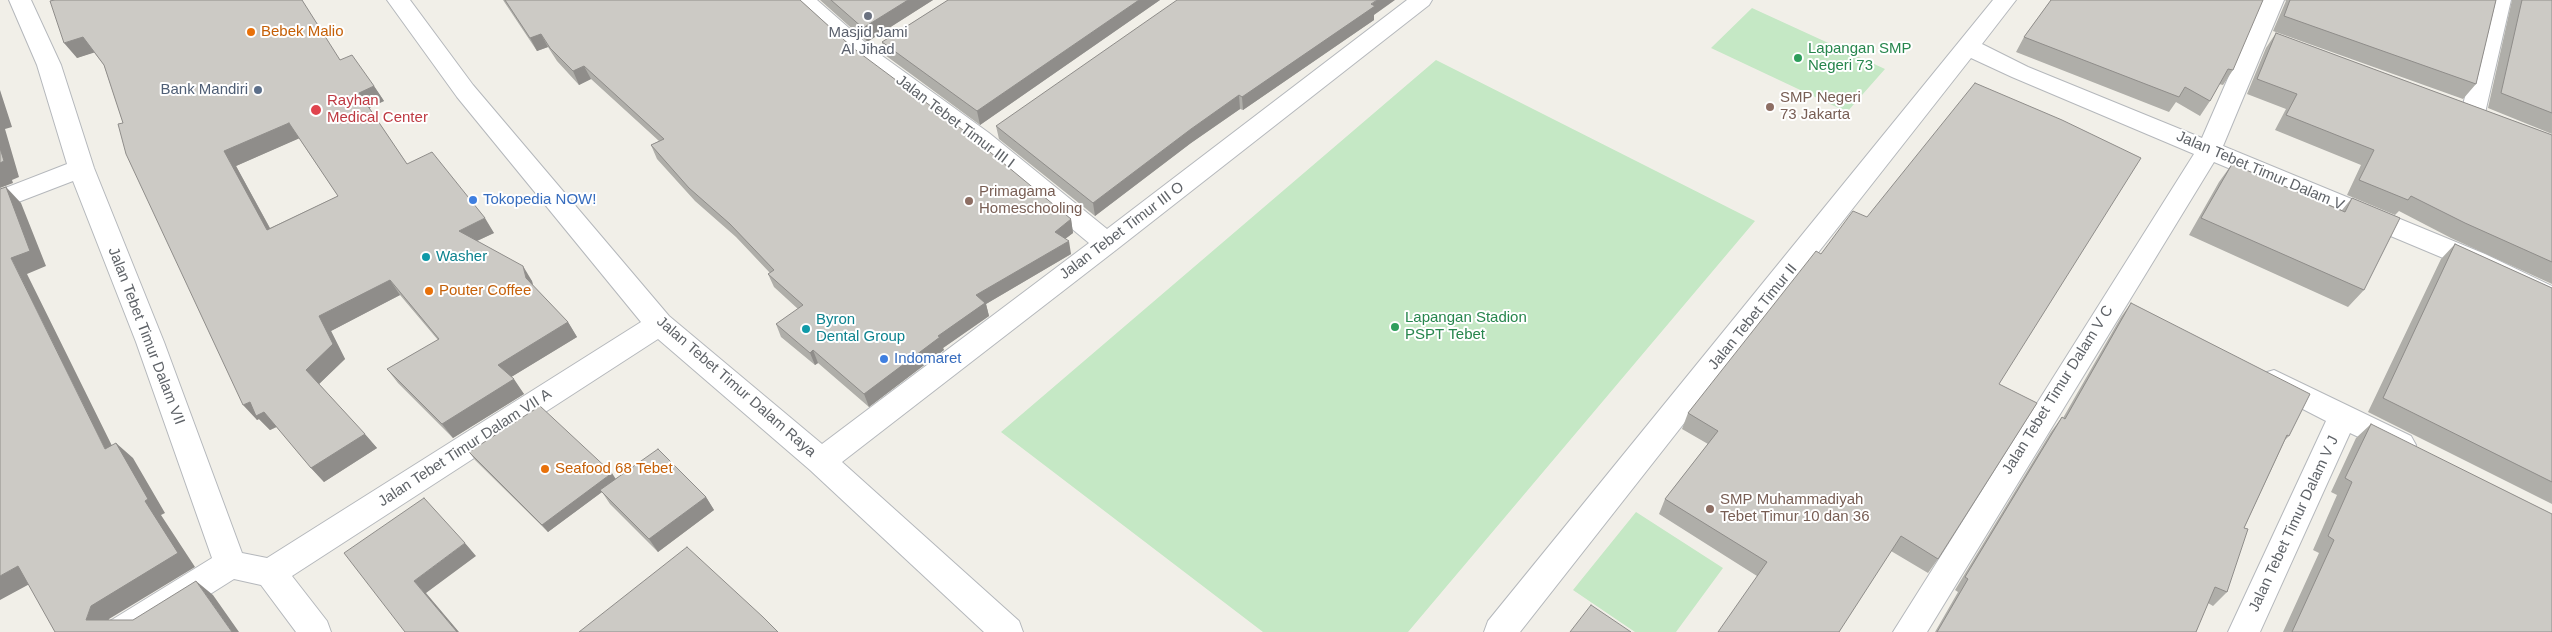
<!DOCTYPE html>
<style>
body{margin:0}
canvas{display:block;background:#f1efe8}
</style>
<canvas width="2552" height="632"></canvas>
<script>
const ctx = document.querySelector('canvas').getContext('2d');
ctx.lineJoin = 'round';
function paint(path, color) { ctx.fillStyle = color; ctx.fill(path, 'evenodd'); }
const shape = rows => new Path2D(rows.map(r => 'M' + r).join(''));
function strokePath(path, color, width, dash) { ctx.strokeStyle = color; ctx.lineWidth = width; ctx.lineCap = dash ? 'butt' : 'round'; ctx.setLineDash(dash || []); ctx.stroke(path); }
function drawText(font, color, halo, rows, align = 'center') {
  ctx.font = font + ' Helvetica,sans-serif'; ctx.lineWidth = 4; ctx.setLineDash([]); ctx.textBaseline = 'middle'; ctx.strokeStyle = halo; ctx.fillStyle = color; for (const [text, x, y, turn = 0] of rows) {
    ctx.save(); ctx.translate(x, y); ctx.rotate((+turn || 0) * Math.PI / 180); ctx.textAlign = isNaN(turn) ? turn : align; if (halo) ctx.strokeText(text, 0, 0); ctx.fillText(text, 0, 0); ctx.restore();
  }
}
const green = shape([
 [1752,8,1885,69,1847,112,1711,48],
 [1436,60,1755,221,1408,632,1263,632,1001,432],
 [1636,512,1723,568,1676,632,1635,632,1573,590]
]);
const minor = shape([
 [9,0,31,0,61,65,94,168,164,342,242,553,267,558,641,322,457,97,387,0,410,0,473,85,669,316,822,444,1089,243,971,145,858,60,793,0,817,0,874,50,989,133,1107,229,1407,0,1432,0,1429,5,1116,250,842,462,1019,621,1023,632,984,632,810,470,658,339,292,576,327,621,331,632,296,632,261,585,234,579,150,632,106,632,110,621,212,558,136,342,73,181,0,209,0,190,67,164,37,65,9,0],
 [1993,0,2016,0,1982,44,2028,67,2202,138,2262,0,2284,0,2223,146,2485,254,2552,286,2552,308,2467,268,2214,162,1927,632,1893,632,2194,154,2012,77,1971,58,1520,632,1484,632,1488,621,1993,0],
 [2489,0,2511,0,2485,113,2482,119,2473,121,2464,119,2461,113,2489,0],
 [2274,370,2411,436,2416,445,2411,454,2401,457,2350,433,2260,632,2228,632,2326,421,2264,389,2260,381,2264,373,2274,370]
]);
const wall = shape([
 [54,0,341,60,374,86,384,101,369,108,407,164,494,233,477,241,532,281,533,286,568,322,577,337,511,377,524,394,453,438,398,383,387,369,438,340,400,295,331,331,345,359,319,384,377,448,324,482,311,468,277,427,270,430,259,419,257,420,123,123,104,65,94,52,77,58],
 [299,138,338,196,270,228,236,166],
 [503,0,800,0,853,48,1071,219,1073,233,1065,239,1071,254,986,304,989,316,943,348,944,350,869,407,818,363,815,365,781,337,776,324,798,309,774,287,768,274,770,273,736,237,695,201,657,159,651,145,659,141,591,79,579,85,557,61,548,47,537,51],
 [820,0,933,0,867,42],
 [948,0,1160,0,980,125,885,55,882,42],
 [2051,0,2233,70,2223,85,2219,84,2210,101,2200,116,2176,102,2169,112,2016,52,2024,37],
 [2285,0,2496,0,2476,84,2463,99,2273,31,2286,1],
 [2512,0,2552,0,2552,134,2488,108],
 [1374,15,1374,20,1243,110,1240,109,1191,143,1095,216,999,139,996,126],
 [2276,33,2552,135,2552,284,2451,238,2399,211,2395,215,2347,195,2361,165,2275,130,2286,109,2247,94,2266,48],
 [2232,164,2342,210,2352,198,2364,290,2348,307,2189,235,2219,182],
 [2455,244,2552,288,2552,504,2368,412,2441,259],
 [1821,254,1999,384,1938,559,1928,573,1891,551,1757,576,1659,514,1665,499,1708,444,1682,429,1688,413],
 [2131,303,2289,436,2285,440,2244,528,2227,592,2213,606,2208,603,2196,632,1935,632,1958,592,1955,590,2051,432,2062,417,2063,418,2121,317],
 [2371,424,2552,632,2283,632,2319,553,2313,550,2337,495,2331,492,2356,438],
 [469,452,616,479,706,497,714,510,658,552,610,504,602,492,548,532,475,460]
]);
const shadedWall = shape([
 [908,0,933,0,867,42,863,28],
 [1139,0,1160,0,980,125,977,111],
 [1377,0,1395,0,1374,15,1374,20,1243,110,1242,97],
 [541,34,548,47,537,51,530,38],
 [83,37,96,52,77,58,64,43],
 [584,66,591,79,579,85,573,71],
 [374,86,384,101,369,108,359,93],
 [0,90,12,127,5,129,19,177,12,180,13,183,0,188],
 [1239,95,1240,109,1191,143,1095,216,1093,203,1191,129],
 [289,123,300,138,236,166,279,245,267,230,224,151],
 [6,187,21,203,46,266,27,274,121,464,105,449,11,258],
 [485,218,494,233,468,245,459,231],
 [1071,219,1073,233,1057,245,1055,232],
 [1069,241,1071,254,986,304,989,316,943,348,944,350,869,407,864,394,938,336,976,295],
 [523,266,532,281,535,293,526,278],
 [390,280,400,295,331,331,345,359,319,384,306,370,319,316],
 [568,322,577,337,508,379,498,365],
 [813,350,818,363,815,365,810,353],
 [514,379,524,394,453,438,442,424],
 [250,402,264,412,278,426,270,430,259,419,257,420,243,405],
 [365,434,377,448,324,482,311,468],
 [116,443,133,458,165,513,161,515,195,567,109,619,105,632,86,620,91,606],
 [612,473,617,481,600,490,602,492,548,532,542,525],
 [706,497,714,510,658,552,649,539],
 [465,543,476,556,426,593,459,632,457,632,414,581],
 [18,566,37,580,0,600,0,576],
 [196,581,213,595,239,632,232,632]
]);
const building = shape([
 [54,0,302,0,340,60,352,55,374,86,359,93,407,164,432,152,485,218,459,231,523,266,526,278,568,322,498,365,514,379,442,424,387,369,439,339,390,280,319,316,333,344,306,370,365,434,311,468,264,412,256,416,250,402,243,405,126,154,118,124,123,123,104,65,83,37,64,43,50,1,54,0],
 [289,123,338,196,267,230,224,151,289,123],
 [505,0,800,0,853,48,967,133,1071,219,1055,232,1069,241,976,295,985,303,938,336,940,337,864,394,813,350,810,353,776,324,803,305,768,274,774,270,730,224,689,188,651,145,664,139,584,66,573,71,550,48,541,34,530,38,505,0],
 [831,0,908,0,863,28,831,0],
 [948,0,1139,0,977,111,882,42,948,0],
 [1177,0,1377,0,1371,4,1375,6,1242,97,1239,95,1191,129,1093,203,996,126,1177,0],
 [2051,0,2263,0,2233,70,2228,69,2210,101,2185,87,2179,97,2024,37,2051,0],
 [2290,0,2496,0,2476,84,2284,16,2290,0],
 [2522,0,2552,0,2552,113,2501,93,2522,0],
 [2276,33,2552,135,2552,262,2465,223,2411,196,2408,200,2359,180,2374,150,2286,115,2297,94,2257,79,2276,33],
 [1975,83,2062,120,2141,158,1999,384,2037,403,1938,559,1901,536,1839,632,1718,632,1767,562,1665,499,1718,431,1688,413,1816,251,1821,254,1853,211,1867,217,1975,83],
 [0,148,4,161,0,163,0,148],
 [2232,164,2345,212,2352,198,2400,218,2364,290,2201,218,2232,164],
 [6,187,30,251,11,258,105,449,116,443,148,499,145,501,178,553,91,606,86,620,133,620,196,581,232,632,55,632,18,566,0,576,0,189,6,187],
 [2455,244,2552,288,2552,482,2383,398,2455,244],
 [2131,303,2310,394,2289,436,2287,435,2244,528,2248,529,2227,592,2215,587,2196,632,1937,632,1968,579,1965,577,2062,417,2065,419,2131,303],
 [540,406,612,473,542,525,469,452,540,406],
 [2371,424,2552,514,2552,632,2292,632,2334,540,2328,536,2352,482,2345,478,2371,424],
 [658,449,706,497,649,539,600,490,658,449],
 [424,498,465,543,414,581,457,632,405,632,344,553,424,498],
 [687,547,763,617,778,632,579,632,687,547],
 [1591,605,1631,632,1570,632,1591,605]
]);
const markers = [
 [868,16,5,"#6b7280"],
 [251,32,5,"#e8710a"],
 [1798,58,5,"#2e9e5b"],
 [258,90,5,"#5c6f8a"],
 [1770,107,5,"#8d6e63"],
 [316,110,6,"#e0444e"],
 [473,200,5,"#3f7fe0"],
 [969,201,5,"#8d6e63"],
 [426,257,5,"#0f9aa8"],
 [429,291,5,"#e8710a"],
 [1395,327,5,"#2e9e5b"],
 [806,329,5,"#0f9aa8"],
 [884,359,5,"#3f7fe0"],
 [545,469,5,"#e8710a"],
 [1710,509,5,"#8d6e63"]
];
const foodNames = [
 ["Bebek Malio",261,32],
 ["Pouter Coffee",439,291],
 ["Seafood 68 Tebet",555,469]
];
const worshipNames = [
 ["Masjid Jami",868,33],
 ["Al Jihad",868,50]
];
const leisureNames = [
 ["Lapangan SMP",1808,49],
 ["Negeri 73",1808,66],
 ["Lapangan Stadion",1405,318],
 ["PSPT Tebet",1405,335]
];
const serviceNames = [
 ["Bank Mandiri",248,90]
];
const educationNames = [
 ["SMP Negeri",1780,98],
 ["73 Jakarta",1780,115],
 ["Primagama",979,192],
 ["Homeschooling",979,209],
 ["SMP Muhammadiyah",1720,500],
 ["Tebet Timur 10 dan 36",1720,517]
];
const healthNames = [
 ["Rayhan",327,101],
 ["Medical Center",327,118]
];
const streetNames = [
 ["Jalan Tebet Timur III I",955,122,37],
 ["Jalan Tebet Timur Dalam V",2260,171,23],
 ["Jalan Tebet Timur III O",1122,231,-37],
 ["Jalan Tebet Timur II",1753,317,-51],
 ["Jalan Tebet Timur Dalam VII",146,336,69],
 ["Jalan Tebet Timur Dalam Raya",736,387,41],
 ["Jalan Tebet Timur Dalam V C",2058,390,-58],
 ["Jalan Tebet Timur Dalam VII A",465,448,-33],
 ["Jalan Tebet Timur Dalam V J",2294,524,-65]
];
const shopNames = [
 ["Tokopedia NOW!",483,200],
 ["Indomaret",894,359]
];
const cultureNames = [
 ["Washer",436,257],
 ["Byron",816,320],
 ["Dental Group",816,337]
];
paint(green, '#c5e8c5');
strokePath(minor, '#b5b8bc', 2);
paint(minor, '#fff');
paint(wall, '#afaea9');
paint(shadedWall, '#8f8d8a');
paint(building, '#cccac5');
strokePath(building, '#8f8d8a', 1);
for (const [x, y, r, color] of markers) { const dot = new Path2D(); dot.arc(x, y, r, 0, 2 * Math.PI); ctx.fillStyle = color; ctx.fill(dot); strokePath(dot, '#fff', 2); }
drawText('15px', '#c56008', '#fff', foodNames, 'left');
drawText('15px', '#5b616d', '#fff', worshipNames);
drawText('15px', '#27864d', '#fff', leisureNames, 'left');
drawText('15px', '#4e5e75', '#fff', serviceNames, 'right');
drawText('15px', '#785e54', '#fff', educationNames, 'left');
drawText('15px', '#be3a42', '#fff', healthNames, 'left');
drawText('15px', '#5f6368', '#fff', streetNames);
drawText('15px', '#366cbe', '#fff', shopNames, 'left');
drawText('15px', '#0d838f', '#fff', cultureNames, 'left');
</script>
